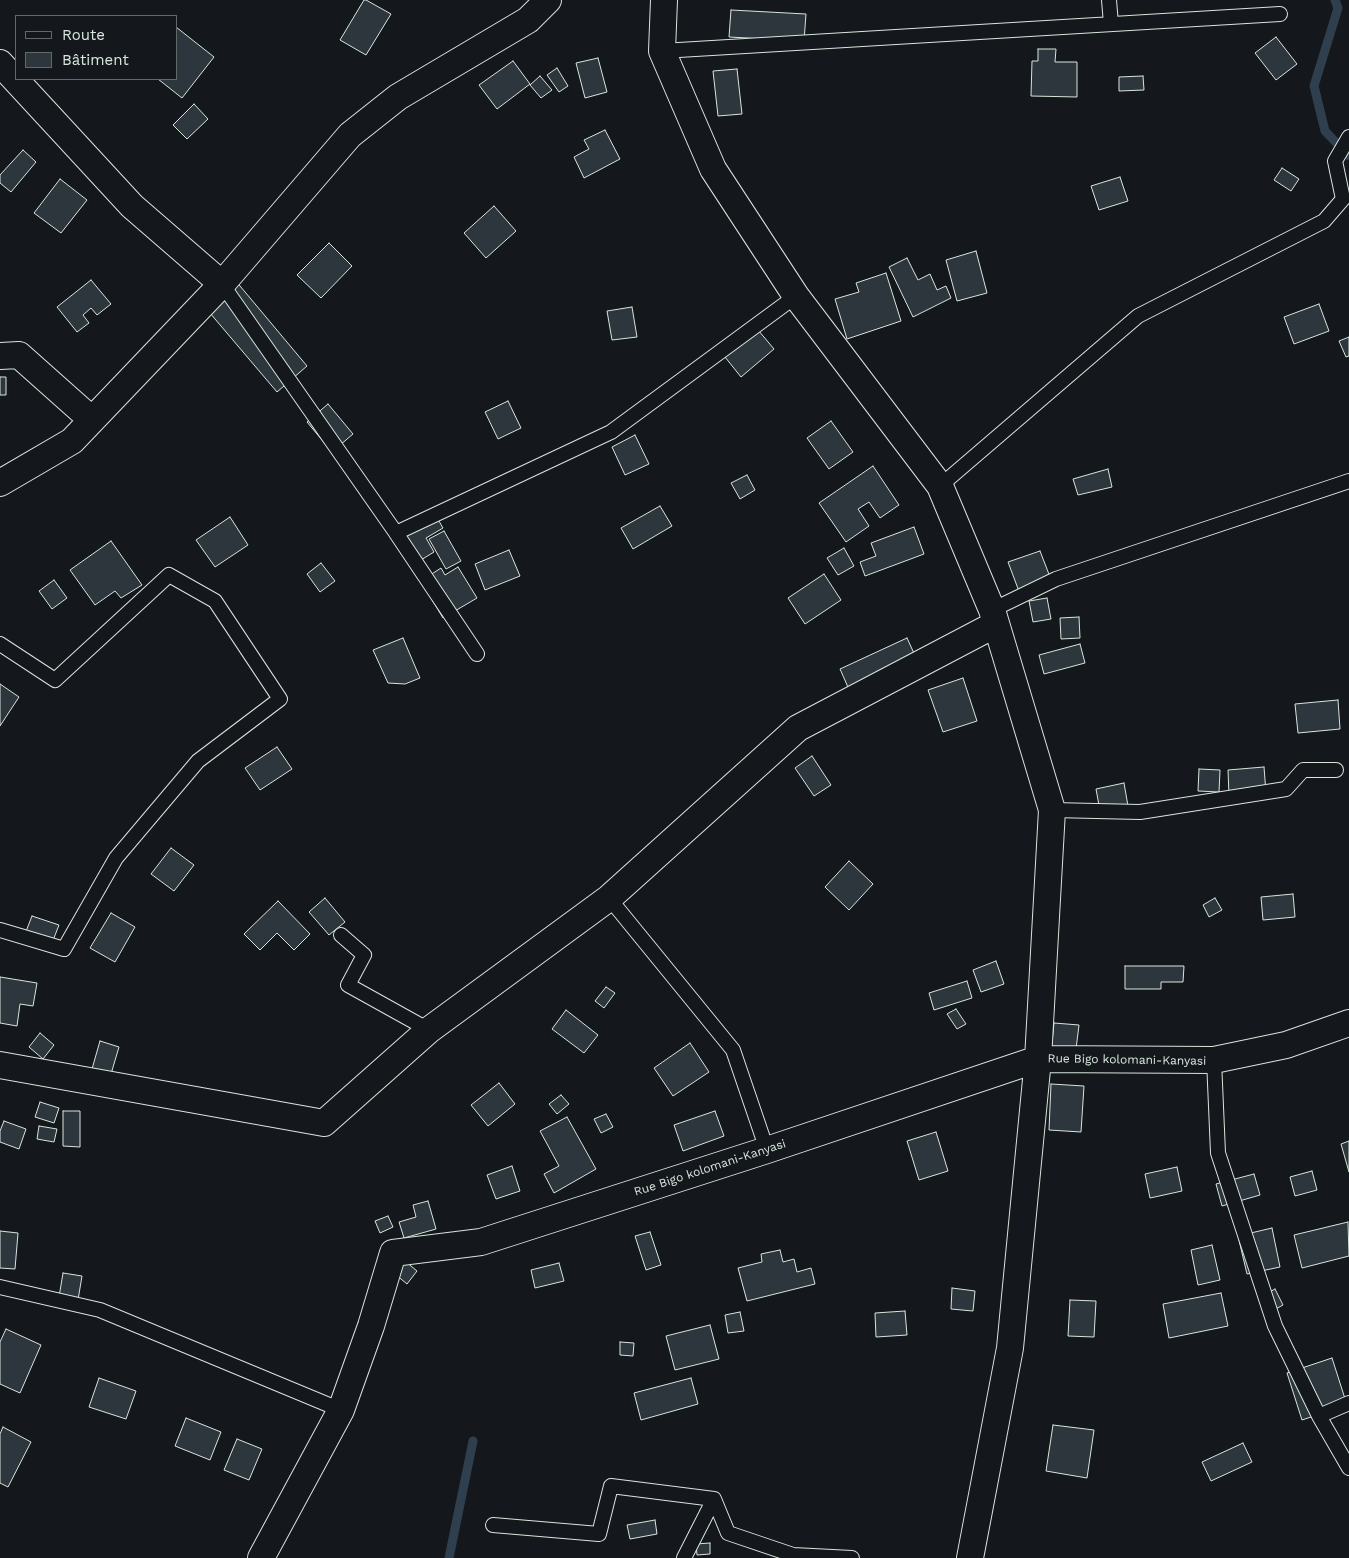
<!DOCTYPE html>
<meta charset="utf-8">
<style>
body{margin:0}
#map{position:relative;width:1349px;height:1558px;overflow:hidden;background:#14181c;font-family:"Work Sans",sans-serif}
canvas{display:block}
.legend{position:absolute;left:15px;top:15px;width:162px;height:65px;box-sizing:border-box;background:#14181c;border:1px solid #626a69;margin:0;padding:6px 9px;list-style:none;font-size:15px;color:#d8e6dc}
.legend li{display:flex;align-items:center;gap:10px;height:25px}
.legend b{width:25px;border:1px solid #626a69}
</style>
<div id="map">
<canvas width="1349" height="1558"></canvas>
<ul class="legend">
<li><b style="height:6px;background:#14181c"></b>Route</li>
<li><b style="height:14px;background:#2c363c"></b>Bâtiment</li>
</ul>
</div>
<script>
const ctx = document.querySelector('canvas').getContext('2d');
ctx.lineJoin = 'round';
const shape = rows => new Path2D(rows.map(r => 'M' + r).join(''));
function strokePath(path, color, width, dash) { ctx.strokeStyle = color; ctx.lineWidth = width; ctx.lineCap = dash ? 'butt' : 'round'; ctx.setLineDash(dash || []); ctx.stroke(path); }
function paint(path, color) { ctx.fillStyle = color; ctx.fill(path, 'evenodd'); }
function drawText(font, color, halo, rows, align = 'center') {
  ctx.font = font + ' "Work Sans",sans-serif'; ctx.lineWidth = 4; ctx.setLineDash([]); ctx.textBaseline = 'middle'; ctx.strokeStyle = halo; ctx.fillStyle = color; for (const [text, x, y, turn = 0] of rows) {
    ctx.save(); ctx.translate(x, y); ctx.rotate((+turn || 0) * Math.PI / 180); ctx.textAlign = isNaN(turn) ? turn : align; if (halo) ctx.strokeText(text, 0, 0); ctx.fillText(text, 0, 0); ctx.restore();
  }
}
const stream = shape([
 [1335,0,1338,8,1314,86,1325,131,1349,156],
 [449,1558,473,1441]
]);
const building = shape([
 [364,0,366,0,391,14,366,55,340,40,364,0],
 [731,10,806,14,804,41,729,37,731,10],
 [176,27,214,57,182,98,158,79,176,79,176,27],
 [1276,37,1297,64,1276,80,1255,53,1276,37],
 [1038,49,1056,49,1055,62,1077,62,1077,97,1031,96,1032,61,1038,61,1038,49],
 [598,58,607,92,585,98,576,63,598,58],
 [513,61,530,84,497,109,479,85,513,61],
 [557,68,568,86,559,92,547,75,557,68],
 [737,69,742,114,718,116,713,71,737,69],
 [540,76,552,90,541,98,530,85,540,76],
 [1143,76,1144,90,1119,91,1119,77,1143,76],
 [194,104,208,119,187,139,173,125,194,104],
 [605,130,620,159,584,178,574,157,589,149,584,140,605,130],
 [23,150,36,162,11,192,0,183,0,175,23,150],
 [1282,168,1299,179,1291,191,1274,180,1282,168],
 [1120,177,1128,201,1099,210,1091,186,1120,177],
 [60,179,87,200,61,233,34,213,60,179],
 [494,206,516,231,486,258,464,233,494,206],
 [329,243,352,266,321,298,297,275,329,243],
 [976,251,987,293,957,301,946,260,976,251],
 [907,258,918,280,930,274,937,290,946,286,951,298,913,317,889,267,907,258],
 [886,273,901,321,847,339,835,299,859,292,856,283,886,273],
 [91,280,111,304,97,315,91,308,83,315,89,323,77,332,57,307,91,280],
 [235,280,307,366,277,392,204,306,235,280],
 [1319,304,1329,331,1294,344,1284,317,1319,304],
 [632,307,637,337,612,340,607,311,632,307],
 [758,330,774,349,741,377,725,357,758,330],
 [1349,337,1349,356,1346,357,1339,341,1349,337],
 [0,377,6,377,6,395,0,395,0,377],
 [508,401,521,428,498,439,485,412,508,401],
 [328,404,353,434,332,452,307,422,328,404],
 [831,421,853,452,829,469,807,438,831,421],
 [635,435,649,464,625,475,612,447,635,435],
 [873,466,899,505,880,518,869,502,858,509,869,526,846,542,819,503,873,466],
 [1108,469,1112,487,1078,495,1073,479,1108,469],
 [747,475,755,490,740,499,731,483,747,475],
 [660,506,672,526,633,549,621,528,660,506],
 [436,516,443,528,426,538,434,552,416,563,401,537,436,516],
 [230,517,248,545,215,567,196,540,230,517],
 [914,527,924,554,865,576,860,562,876,556,871,543,914,527],
 [444,531,461,561,446,569,429,539,444,531],
 [111,541,142,585,121,598,115,591,95,605,70,570,111,541],
 [844,548,854,566,838,575,827,558,844,548],
 [509,550,520,576,485,590,475,564,509,550],
 [1040,551,1052,582,1020,594,1008,562,1040,551],
 [321,563,335,581,320,592,307,574,321,563],
 [458,567,477,598,443,618,421,581,441,568,445,575,458,567],
 [824,574,841,600,805,624,788,598,824,574],
 [54,580,67,598,52,609,39,591,54,580],
 [1047,598,1051,619,1033,622,1029,601,1047,598],
 [1079,617,1080,638,1061,639,1060,618,1079,617],
 [403,638,420,678,405,684,388,683,373,650,403,638],
 [907,638,918,662,851,694,840,669,907,638],
 [1080,644,1085,663,1044,674,1039,655,1080,644],
 [963,678,977,721,943,732,928,690,963,678],
 [0,684,19,697,0,726,0,684],
 [1338,700,1340,729,1298,733,1295,704,1338,700],
 [277,747,292,769,260,790,245,768,277,747],
 [812,756,831,785,814,796,795,768,812,756],
 [1264,767,1266,793,1229,795,1228,770,1264,767],
 [1199,769,1220,770,1219,792,1198,791,1199,769],
 [1124,783,1128,806,1100,811,1096,789,1124,783],
 [171,848,194,865,174,891,151,874,171,848],
 [849,861,873,884,849,910,825,887,849,861],
 [1293,894,1295,917,1263,920,1261,897,1293,894],
 [325,898,345,922,329,935,309,912,325,898],
 [1215,898,1222,910,1209,917,1203,905,1215,898],
 [278,901,310,934,294,950,277,933,260,950,244,934,278,901],
 [111,913,135,927,115,962,90,948,111,913],
 [32,916,59,925,52,943,25,934,32,916],
 [996,961,1004,984,981,992,973,970,996,961],
 [1125,966,1184,966,1183,982,1161,982,1161,989,1125,989,1125,966],
 [0,977,37,983,33,1006,20,1004,17,1026,0,1023,0,977],
 [967,981,972,998,934,1010,929,993,967,981],
 [606,987,615,993,604,1008,595,1001,606,987],
 [956,1009,966,1024,957,1029,947,1014,956,1009],
 [566,1010,598,1035,584,1053,552,1029,566,1010],
 [1054,1023,1079,1025,1075,1057,1051,1054,1054,1023],
 [40,1033,54,1045,43,1059,29,1047,40,1033],
 [100,1041,119,1047,111,1074,92,1069,100,1041],
 [690,1043,709,1072,673,1096,654,1068,690,1043],
 [499,1083,515,1104,488,1126,471,1105,499,1083],
 [1051,1084,1084,1086,1081,1132,1049,1130,1051,1084],
 [561,1095,569,1104,557,1114,549,1104,561,1095],
 [40,1102,59,1108,54,1123,35,1117,40,1102],
 [63,1111,80,1111,80,1147,63,1146,63,1111],
 [715,1111,724,1136,683,1151,674,1125,715,1111],
 [606,1114,613,1127,601,1133,594,1119,606,1114],
 [567,1117,596,1169,554,1193,544,1174,559,1166,540,1131,567,1117],
 [4,1121,26,1129,19,1149,0,1142,0,1131,4,1121],
 [39,1126,57,1129,54,1142,37,1139,39,1126],
 [936,1132,948,1171,919,1180,907,1141,936,1132],
 [1349,1141,1349,1172,1341,1144,1349,1141],
 [512,1166,520,1191,496,1199,487,1175,512,1166],
 [1177,1167,1182,1191,1150,1198,1145,1174,1177,1167],
 [1312,1171,1317,1190,1295,1196,1290,1177,1312,1171],
 [1254,1174,1260,1195,1222,1206,1216,1184,1254,1174],
 [428,1201,436,1229,404,1238,399,1222,416,1217,413,1205,428,1201],
 [388,1216,393,1227,380,1233,375,1221,388,1216],
 [1348,1222,1349,1256,1302,1268,1294,1235,1348,1222],
 [1272,1228,1280,1267,1247,1274,1238,1236,1272,1228],
 [0,1231,18,1233,15,1269,0,1268,0,1231],
 [650,1232,661,1265,646,1270,635,1236,650,1232],
 [1212,1245,1220,1280,1198,1285,1191,1250,1212,1245],
 [780,1250,783,1262,794,1259,797,1272,811,1268,815,1284,747,1301,738,1268,762,1262,761,1254,780,1250],
 [405,1261,417,1271,407,1284,395,1274,405,1261],
 [559,1263,564,1281,535,1288,531,1270,559,1263],
 [63,1273,82,1276,78,1300,59,1297,63,1273],
 [952,1288,975,1291,973,1311,951,1309,952,1288],
 [1275,1289,1283,1305,1270,1312,1261,1297,1275,1289],
 [1221,1293,1228,1326,1169,1338,1163,1304,1221,1293],
 [1070,1300,1096,1301,1094,1337,1068,1336,1070,1300],
 [905,1311,907,1335,876,1337,875,1313,905,1311],
 [740,1312,744,1331,728,1333,725,1315,740,1312],
 [710,1325,719,1359,675,1370,666,1336,710,1325],
 [6,1329,41,1345,20,1393,0,1384,0,1342,6,1329],
 [620,1342,634,1343,633,1356,620,1355,620,1342],
 [1332,1358,1347,1405,1302,1420,1287,1373,1332,1358],
 [99,1378,136,1391,126,1419,89,1407,99,1378],
 [691,1378,698,1404,641,1420,634,1393,691,1378],
 [186,1418,221,1432,210,1460,175,1446,186,1418],
 [1053,1425,1094,1430,1087,1478,1046,1471,1053,1425],
 [3,1427,31,1442,8,1487,0,1483,0,1434,3,1427],
 [237,1439,262,1449,249,1480,224,1470,237,1439],
 [1243,1443,1252,1462,1211,1481,1202,1462,1243,1443],
 [655,1520,657,1534,630,1539,627,1525,655,1520],
 [710,1543,710,1554,697,1555,696,1544,710,1543]
]);
const lane = shape([
 [1109,0,1111,24],
 [662,51,1280,14],
 [222,284,396,533,611,432,796,296],
 [940,486,1138,316,1324,221,1343,199,1335,161,1349,137],
 [396,533,477,654],
 [992,610,1056,579,1349,481],
 [0,644,55,680,169,575,215,601,280,699,198,761,116,858,64,949,0,930],
 [1052,810,1140,812,1286,789,1303,770,1336,770],
 [609,898,733,1050,767,1150],
 [341,935,364,955,348,985,429,1030],
 [1214,1060,1218,1153,1275,1326,1319,1416,1349,1468],
 [0,1287,100,1310,341,1410],
 [1319,1416,1349,1403],
 [493,1525,599,1534,611,1486,714,1499,728,1533,793,1555,852,1558],
 [684,1558,714,1499]
]);
const street = shape([
 [664,0,662,51,713,169,796,296,940,486,992,610,1052,810,1038,1059,1010,1348,970,1558],
 [0,63,132,206,222,284],
 [0,356,19,355,92,420],
 [0,483,72,441,222,284,350,135,398,97,528,20,548,0],
 [0,1065,324,1123,429,1030,609,898,798,728,996,624],
 [261,1558,341,1410,371,1326,393,1253,481,1242,767,1150,1038,1059,1214,1060,1286,1045,1349,1023]
]);
const streetNames = [
 ["Rue Bigo kolomani-Kanyasi",1127,1060,1],
 ["Rue Bigo kolomani-Kanyasi",710,1168,-18]
];
strokePath(stream, '#2f3f4d', 9);
paint(building, '#2c363c');
strokePath(building, '#d8e6dc', 1);
strokePath(lane, '#d8e6dc', 16);
strokePath(street, '#d8e6dc', 28);
strokePath(lane, '#14181c', 14);
strokePath(street, '#14181c', 26);
drawText('12px', '#d8e6dc', '#14181c', streetNames);
</script>
